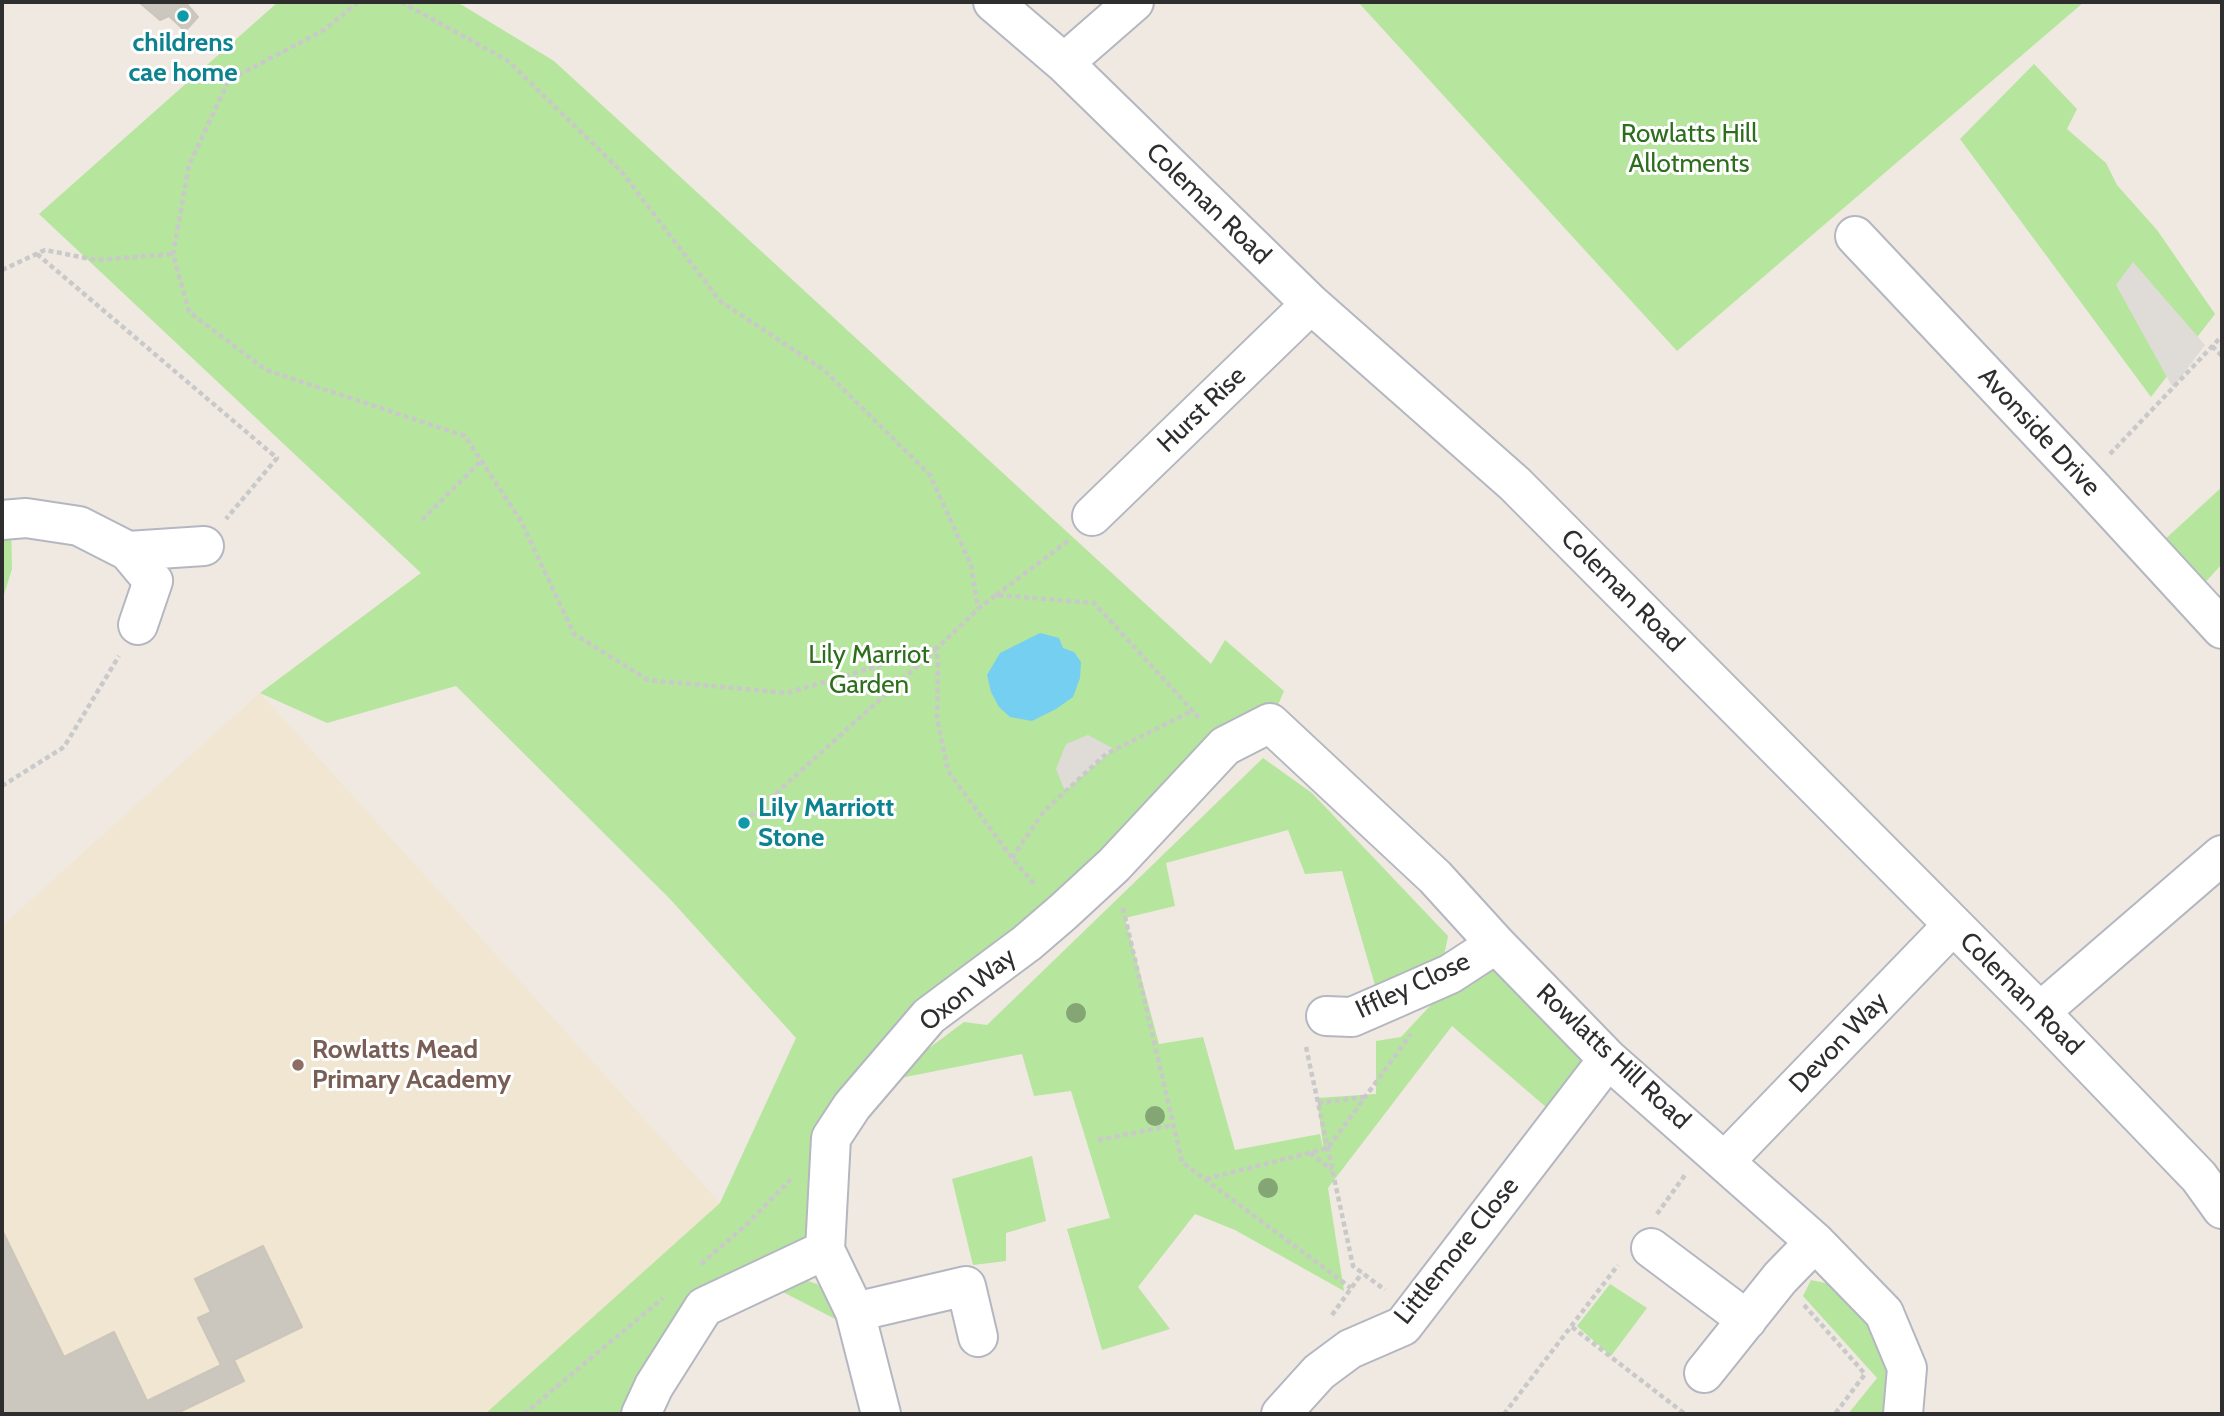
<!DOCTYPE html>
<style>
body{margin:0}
#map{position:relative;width:2224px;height:1416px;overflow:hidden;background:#efe9e1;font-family:Cabin,sans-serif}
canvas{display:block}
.frame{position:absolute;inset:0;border:4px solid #2e2e2e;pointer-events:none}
</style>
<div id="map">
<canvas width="2224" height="1416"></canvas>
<div class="frame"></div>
</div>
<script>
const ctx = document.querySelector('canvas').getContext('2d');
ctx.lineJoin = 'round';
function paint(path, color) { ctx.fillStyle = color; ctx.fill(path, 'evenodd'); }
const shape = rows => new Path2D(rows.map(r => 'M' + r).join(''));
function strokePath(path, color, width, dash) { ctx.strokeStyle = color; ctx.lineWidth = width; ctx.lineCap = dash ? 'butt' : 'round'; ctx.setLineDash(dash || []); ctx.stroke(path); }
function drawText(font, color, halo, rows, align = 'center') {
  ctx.font = font + ' Cabin,sans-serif'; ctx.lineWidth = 6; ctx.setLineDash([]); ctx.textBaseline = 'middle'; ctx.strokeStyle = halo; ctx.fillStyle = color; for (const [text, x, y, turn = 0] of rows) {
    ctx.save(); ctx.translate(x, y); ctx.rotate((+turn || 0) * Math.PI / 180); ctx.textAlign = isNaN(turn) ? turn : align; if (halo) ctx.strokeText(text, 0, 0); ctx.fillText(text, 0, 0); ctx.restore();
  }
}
const education = shape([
 [260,693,720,1203,485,1414,2,1414,2,926]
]);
const green = shape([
 [278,2,457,2,554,61,1211,664,1225,640,1284,691,1270,723,1114,865,1040,906,929,1016,852,1106,825,1250,704,1307,641,1414,485,1414,720,1203,796,1038,669,898,456,686,327,723,260,693,421,573,39,214],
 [1358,2,2084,2,1677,351],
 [2034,64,2077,109,2067,129,2106,163,2117,185,2157,230,2215,314,2151,397,1960,139],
 [2222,487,2222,564,2201,587,2151,552],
 [11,519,12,569,2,601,2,520],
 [1263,758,1312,793,1448,936,1443,961,1379,999,1342,871,1305,874,1288,830,1166,863,1175,906,1125,918,1159,1044,1203,1037,1235,1150,1320,1134,1324,1153,1317,1098,1376,1094,1376,1041,1401,1037,1458,976,1496,944,1605,1055,1561,1120,1452,1026,1328,1188,1344,1291,1235,1230,1195,1214,1138,1287,1170,1329,1102,1350,1067,1229,1110,1218,1071,1091,1034,1096,1022,1054,885,1081,964,1022,987,1025],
 [1032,1156,1046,1221,1006,1233,1006,1261,973,1265,952,1179],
 [805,1280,817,1284,832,1297,841,1322,779,1290],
 [1811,1280,1830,1284,1871,1327,1888,1377,1887,1414,1848,1414,1877,1378,1803,1296],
 [1610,1284,1647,1308,1611,1356,1577,1326]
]);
const plaza = shape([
 [2133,262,2205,345,2173,388,2116,285],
 [1088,735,1114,749,1065,791,1056,769,1066,744]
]);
const water = shape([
 [1040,633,1059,638,1063,648,1074,652,1081,662,1080,678,1073,697,1056,709,1032,721,1010,717,999,707,991,692,987,675,1000,653]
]);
const building = shape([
 [139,2,185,2,198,17,185,31,169,16,160,20,139,2],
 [2,1230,64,1357,114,1332,147,1401,221,1365,198,1318,211,1312,195,1279,263,1246,302,1327,234,1360,244,1381,175,1414,2,1414,2,1230]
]);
const path = shape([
 [358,2,324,30,229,80,189,165,173,254,189,312,266,370,465,436,521,521,574,634,648,680,787,693,936,649,978,609,996,595,1094,603,1201,720],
 [401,2,507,60,621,171,720,301,824,370,930,475,971,565,978,609],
 [37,254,277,458,226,519],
 [2,270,45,250,96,260,173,254],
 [2212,346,2222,356],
 [2110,454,2222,336],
 [422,520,481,461],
 [996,595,1068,541],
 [2,786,64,747,119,656],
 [744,822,936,649,938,662,937,718,948,771,1012,858,1036,886],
 [1012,858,1044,811,1106,754,1192,711],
 [1123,908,1182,1162,1351,1288],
 [1306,1047,1353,1266,1385,1290],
 [1318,1103,1364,1097],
 [1098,1140,1174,1125],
 [1310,1153,1332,1170],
 [1206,1179,1328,1148,1411,1034],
 [1657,1214,1685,1175],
 [701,1264,747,1224,791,1179],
 [1804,1305,1865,1374,1835,1414],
 [1332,1315,1362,1273],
 [1572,1327,1685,1414],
 [524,1414,663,1298],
 [1504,1414,1618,1265]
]);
const minor = shape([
 [993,2,1064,63,1311,304,1515,484,2040,1012,2199,1177,2222,1209],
 [1064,63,1134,2],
 [1855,236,2085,480,2222,629],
 [1092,516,1311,304],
 [2,520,26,518,79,526,128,551,204,546],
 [128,551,153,581,138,625],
 [2040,1012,2222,855],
 [1326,1016,1352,1017,1391,1000,1450,974,1496,944],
 [1725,1161,1953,925],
 [1651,1248,1747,1320],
 [855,1312,966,1286,978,1337],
 [1704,1373,1780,1278,1815,1242],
 [641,1414,654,1386,704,1307,825,1250],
 [881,1414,855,1312,825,1250,831,1138,852,1106,929,1016,1027,943,1063,912,1114,865,1225,746,1270,723,1435,877,1496,944,1608,1059,1815,1242,1884,1313,1907,1368,1903,1414],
 [1281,1414,1319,1372,1350,1349,1403,1326,1608,1059]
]);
const trees = [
 [1076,1013],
 [1155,1116],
 [1268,1188]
];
const markers = [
 [183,16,7,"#0f9aa8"],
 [744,823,7,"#0f9aa8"],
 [298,1065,7,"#8d6e63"]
];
const cultureNames = [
 ["childrens",183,43],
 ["cae home",183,73],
 ["Lily Marriott",758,808,"left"],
 ["Stone",758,838,"left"]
];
const parkNames = [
 ["Rowlatts Hill",1689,134],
 ["Allotments",1689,164],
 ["Lily Marriot",869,655],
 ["Garden",869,685]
];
const streetNames = [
 ["Coleman Road",1208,204,44],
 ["Hurst Rise",1202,410,-44],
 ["Avonside Drive",2039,432,47],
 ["Coleman Road",1622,591,45],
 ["Iffley Close",1413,986,-25],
 ["Oxon Way",968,990,-39],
 ["Coleman Road",2021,994,45],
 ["Devon Way",1839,1043,-46],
 ["Rowlatts Hill Road",1613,1057,43],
 ["Littlemore Close",1457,1251,-51]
];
const educationNames = [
 ["Rowlatts Mead",312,1050],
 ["Primary Academy",312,1080]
];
paint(education, '#f0e6d1');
paint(green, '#b6e59e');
paint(plaza, '#dfdcd8');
paint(water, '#75cff0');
paint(building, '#cbc7bf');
strokePath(building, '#cbc5ba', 2);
strokePath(minor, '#b4b7c1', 42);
strokePath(path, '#c9c9c9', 4.5, [5, 3.5]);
strokePath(minor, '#fff', 38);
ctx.fillStyle = '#84a574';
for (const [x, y] of trees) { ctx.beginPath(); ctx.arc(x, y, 10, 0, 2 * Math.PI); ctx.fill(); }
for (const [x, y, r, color] of markers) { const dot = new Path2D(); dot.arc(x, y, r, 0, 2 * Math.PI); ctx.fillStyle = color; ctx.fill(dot); strokePath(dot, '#fff', 2.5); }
drawText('bold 26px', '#0d838f', '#fff', cultureNames);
drawText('26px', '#2c6e1b', '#fff', parkNames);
drawText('26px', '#2e2e2e', '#fff', streetNames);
drawText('bold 26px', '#785e54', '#fff', educationNames, 'left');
</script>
